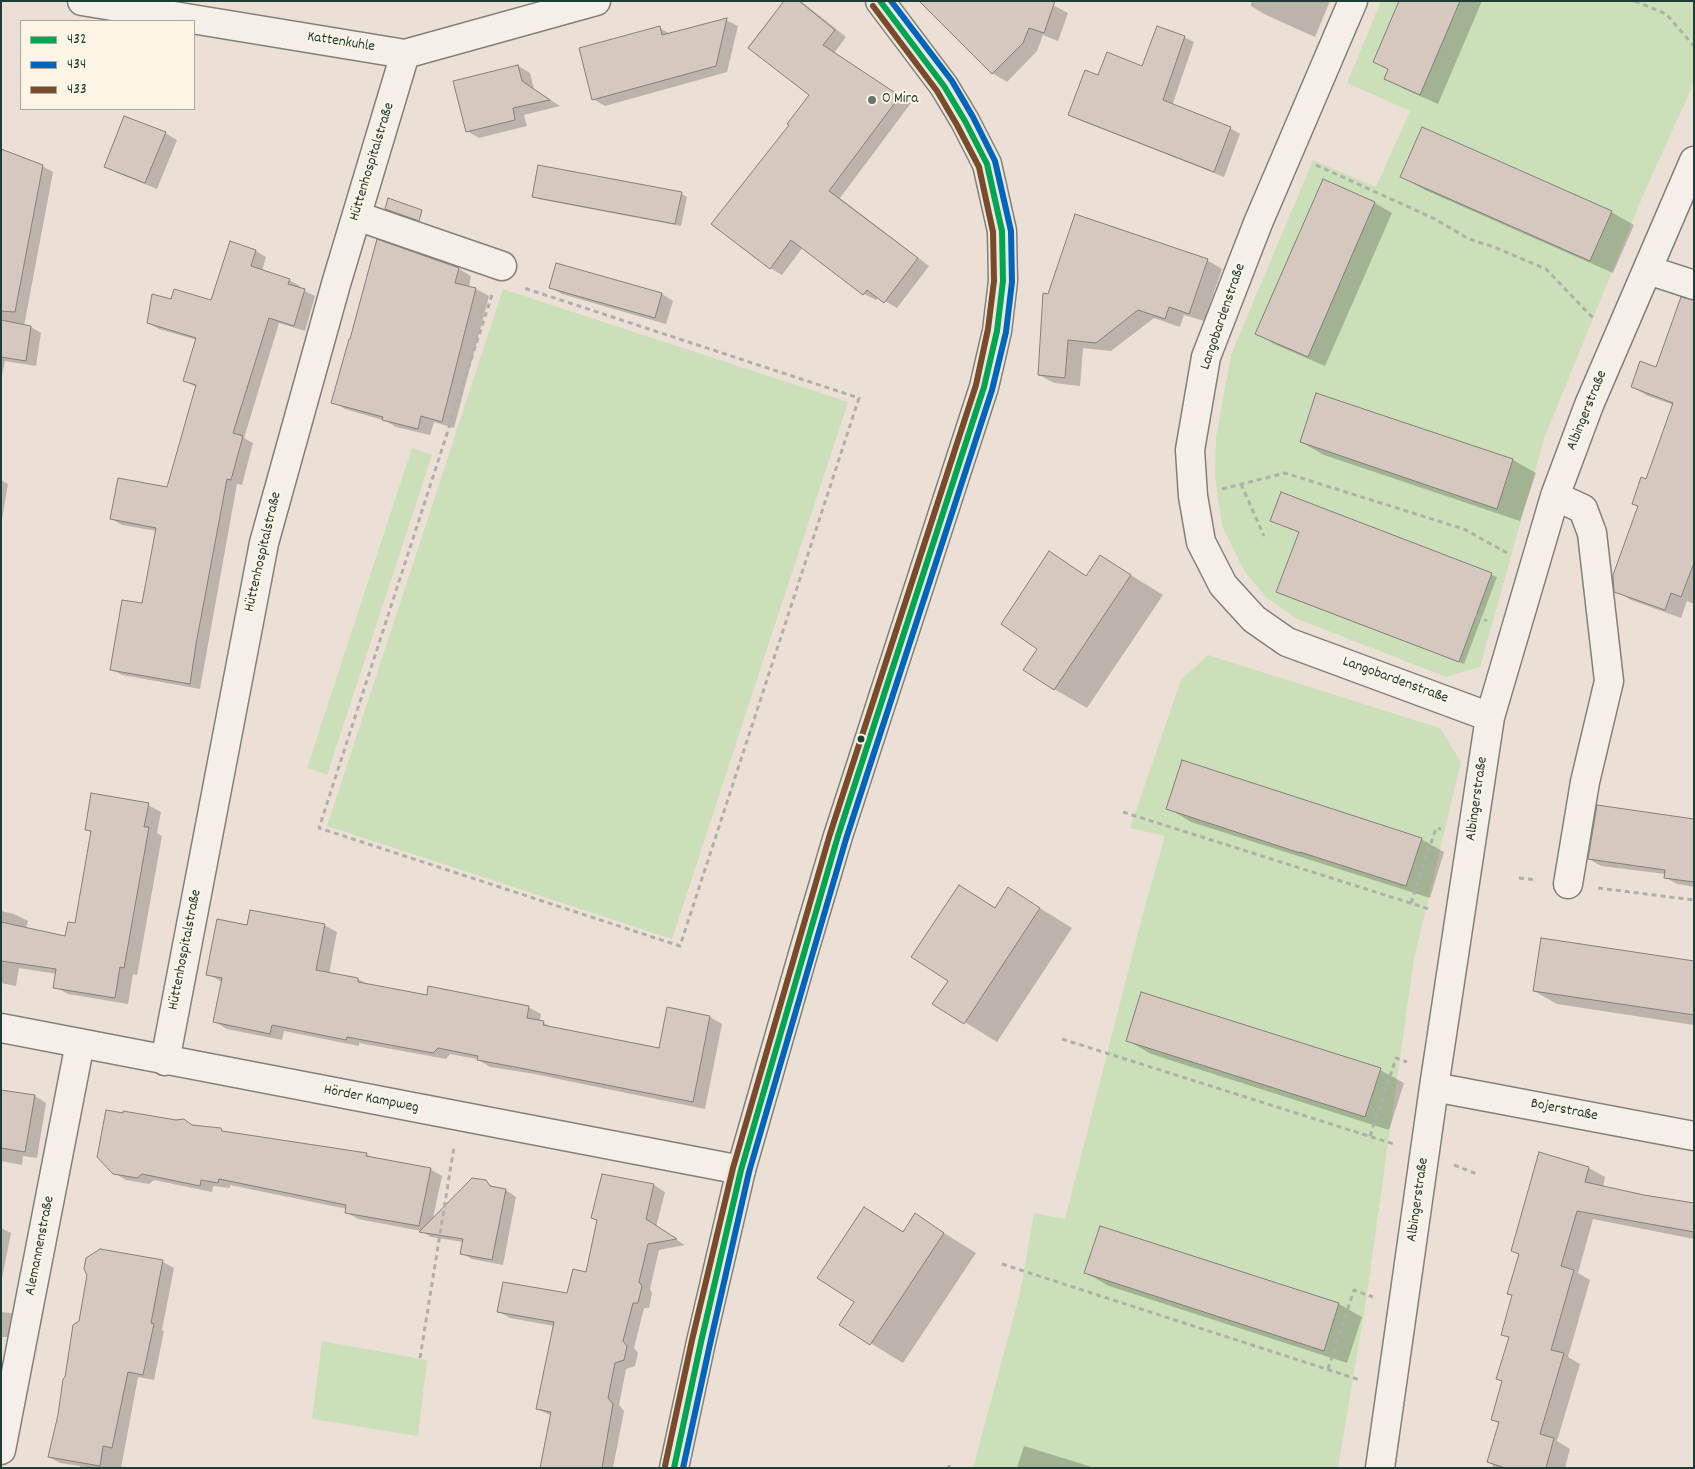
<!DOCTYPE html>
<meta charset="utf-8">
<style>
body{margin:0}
#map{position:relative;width:1695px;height:1469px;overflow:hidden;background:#ece0d6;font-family:Dekko,sans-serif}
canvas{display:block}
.frame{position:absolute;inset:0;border:2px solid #1f3d34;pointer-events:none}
.legend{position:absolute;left:20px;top:20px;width:175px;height:90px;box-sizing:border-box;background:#fcf5e5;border:1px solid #a4ab9e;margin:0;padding:6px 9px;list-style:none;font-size:15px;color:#1f3d34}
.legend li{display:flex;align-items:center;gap:10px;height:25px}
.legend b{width:25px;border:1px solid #a4ab9e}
</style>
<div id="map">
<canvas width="1695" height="1469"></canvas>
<div class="frame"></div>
<ul class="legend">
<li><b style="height:6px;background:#00a651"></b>432</li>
<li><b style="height:6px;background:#0065bd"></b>434</li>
<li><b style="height:6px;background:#7a4b2a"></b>433</li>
</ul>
</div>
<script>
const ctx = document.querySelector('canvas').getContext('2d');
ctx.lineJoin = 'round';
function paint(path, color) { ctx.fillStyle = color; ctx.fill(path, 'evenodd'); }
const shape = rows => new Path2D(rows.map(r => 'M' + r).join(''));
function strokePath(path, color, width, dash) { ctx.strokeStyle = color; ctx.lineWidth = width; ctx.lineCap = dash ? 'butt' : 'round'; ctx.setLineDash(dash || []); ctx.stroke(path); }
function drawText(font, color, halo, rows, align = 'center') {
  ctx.font = font + ' Dekko,sans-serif'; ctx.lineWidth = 4; ctx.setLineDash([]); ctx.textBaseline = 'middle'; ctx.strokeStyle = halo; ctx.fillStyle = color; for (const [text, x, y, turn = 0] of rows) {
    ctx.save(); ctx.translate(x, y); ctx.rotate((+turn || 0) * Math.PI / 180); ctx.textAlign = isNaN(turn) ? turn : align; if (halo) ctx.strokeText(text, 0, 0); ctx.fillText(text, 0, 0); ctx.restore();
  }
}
const green = shape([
 [1381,1,1694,1,1694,83,1644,193,1544,439,1480,667,1446,677,1295,618,1266,597,1244,571,1222,526,1215,477,1216,437,1231,355,1313,160,1376,187,1410,111,1347,83],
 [503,289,848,402,672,939,327,826],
 [412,448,432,455,327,775,307,768],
 [1208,655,1440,728,1461,762,1414,959,1365,1308,1338,1468,973,1468,1020,1293,1034,1213,1065,1219,1142,917,1165,836,1130,828,1181,680],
 [322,1341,427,1360,418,1436,312,1419]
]);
const shadow = shape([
 [784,1,801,1,846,37,834,53,911,103,840,198,929,266,897,308,878,297,876,300,864,294,803,247,782,275,770,268,791,125,810,94,748,47],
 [1251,1,1330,1,1315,37,1266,15,1251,6],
 [1401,1,1482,1,1438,104,1404,89,1386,79,1389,70,1375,62],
 [1049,3,1068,13,1058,41,1043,35,1037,51,1007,82,992,73],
 [726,20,738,26,727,72,605,106,593,99,660,28,670,34],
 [1184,37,1194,42,1172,106,1230,128,1240,134,1224,177,1079,120,1069,114,1099,76,1142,67],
 [518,66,530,73,534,89,560,106,524,115,527,126,479,138,467,131],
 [165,133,177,140,157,189,117,173,105,166],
 [1,151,42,166,53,172,24,326,31,327,41,333,36,366,5,361,1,380],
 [539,166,682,194,687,197,681,226,538,199,533,196],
 [1402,177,1611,212,1634,225,1613,273,1425,190],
 [1324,180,1375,203,1392,213,1325,366,1274,344,1257,333],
 [378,241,459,269,471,276,469,287,476,289,489,296,454,428,434,422,430,435,396,427,386,421,345,409,333,402],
 [231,243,256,251,266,257,262,271,289,280,300,286,299,288,315,296,305,331,279,323,244,438,253,443,242,485,237,484,200,689,122,675,111,669,143,605,157,531,122,525,112,519,168,488,196,387,185,381,197,340,159,329,148,323,172,301,212,302],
 [1207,260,1222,269,1204,321,1184,315,1180,327,1154,318,1111,351,1083,348,1080,386,1054,383,1039,375,1049,295],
 [557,265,662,294,673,301,666,324,562,294,550,287],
 [1694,319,1694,604,1687,601,1681,618,1631,600,1616,591,1639,507,1633,504,1647,480,1674,405,1648,396,1632,387,1656,368],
 [1317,394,1513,460,1536,473,1520,521,1324,455,1301,442],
 [1,480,8,484,1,525],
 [1282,493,1497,577,1464,664,1283,595,1300,533,1277,523],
 [1049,553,1087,576,1100,556,1163,595,1087,708,1054,689,1039,649],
 [148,805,161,812,157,833,162,836,137,975,133,974,128,1004,68,994,55,987,57,974,19,968,16,986,1,983,1,911,14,914,28,921,26,929,66,937,76,924,92,833,86,829],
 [1168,808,1421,839,1444,852,1430,898,1191,822],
 [1694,828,1694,887,1677,884,1665,877,1665,874,1601,866,1589,859],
 [959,886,996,908,1009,889,1072,928,997,1042,934,1003,949,980],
 [324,925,337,932,329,974,358,979,369,985,428,996,528,1007,541,1014,540,1021,555,1029,660,1050,710,1017,722,1024,705,1109,529,1073,490,1067,477,1059,450,1054,446,1059,359,1043,359,1046,284,1031,282,1040,227,1029,215,1022,222,982,208,974,248,926],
 [1694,963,1694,1025,1557,1004,1534,991],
 [1127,1040,1380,1070,1404,1083,1389,1130,1151,1054],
 [1,1092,35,1096,46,1103,37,1158,23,1156,22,1165,1,1161],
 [184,1120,195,1126,220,1129,227,1133,366,1154,374,1159,430,1169,442,1176,433,1218,485,1182,496,1188,506,1190,516,1197,503,1265,472,1259,461,1253,463,1242,431,1237,421,1231,358,1219,346,1212,347,1209,230,1185,230,1188,213,1186,212,1192,154,1180,149,1184,126,1180,114,1173,176,1121],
 [1539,1154,1589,1168,1605,1177,1603,1187,1694,1205,1694,1239,1593,1219,1578,1273,1590,1280,1568,1357,1580,1364,1557,1441,1570,1449,1565,1468,1492,1468,1493,1465,1488,1462,1499,1424,1492,1419,1503,1382,1498,1379,1510,1338,1503,1334,1513,1296,1508,1293,1520,1255,1512,1251],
 [603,1176,654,1185,665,1192,656,1227,685,1245,659,1250,650,1289,652,1293,649,1308,644,1308,634,1348,638,1353,635,1366,626,1369,619,1405,624,1411,613,1468,542,1468,552,1416,537,1409,554,1326,510,1318,499,1312,568,1294,587,1274,598,1221,593,1218],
 [865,1208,904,1232,915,1215,976,1253,903,1363,841,1325,856,1302],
 [1100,1227,1339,1304,1362,1317,1347,1363,1109,1286,1086,1273],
 [1,1228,11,1233,1,1283],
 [100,1250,163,1262,174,1268,162,1330,164,1331,154,1380,138,1377,121,1468,80,1468,80,1466,60,1463,49,1457,66,1377],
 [1,1312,11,1313,22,1320,19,1337,1,1337],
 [1024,1446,1095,1468,1017,1468]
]);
const building = shape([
 [784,1,799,1,835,30,823,45,900,96,829,191,918,258,884,303,867,290,863,295,791,240,770,269,711,224,789,125,787,124,809,95,748,48,784,1],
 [919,1,1055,1,1044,33,1029,28,1023,43,992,74,919,1],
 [1399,1,1460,1,1420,95,1384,79,1388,69,1373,62,1399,1],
 [727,18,716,66,592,100,579,48,660,26,662,35,727,18],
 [1157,26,1185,36,1163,100,1231,127,1214,172,1068,115,1085,70,1098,75,1107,52,1142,66,1157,26],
 [518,65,522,81,550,100,513,108,515,120,466,132,453,81,518,65],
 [124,116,166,132,145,183,104,167,124,116],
 [1422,127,1612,211,1590,261,1400,177,1422,127],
 [1,149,43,165,15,312,1,311,1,149],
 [538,165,682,192,675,224,532,197,538,165],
 [1323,179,1375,202,1308,357,1255,334,1323,179],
 [388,198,422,210,419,221,385,209,388,198],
 [1075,214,1208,259,1189,314,1169,307,1165,319,1138,310,1096,343,1068,340,1065,378,1038,375,1043,293,1048,294,1075,214],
 [377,239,459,268,455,283,476,288,442,422,421,416,418,429,382,420,383,417,331,403,349,339,350,339,377,239],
 [230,241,256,250,251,266,290,279,288,284,305,289,294,326,269,318,233,433,243,436,231,480,227,479,196,644,190,684,110,670,122,600,142,603,156,528,110,519,118,478,167,487,196,385,183,381,196,338,147,323,152,294,171,299,174,289,211,300,230,241],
 [556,263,662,293,655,318,549,288,556,263],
 [1681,297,1694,300,1694,563,1681,597,1671,593,1665,610,1614,592,1613,575,1638,506,1632,504,1641,477,1646,479,1673,403,1631,387,1640,361,1656,367,1681,297],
 [1,320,31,326,26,361,1,357,1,320],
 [1316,393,1513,459,1497,509,1300,442,1316,393],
 [1281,492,1492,573,1459,662,1276,592,1299,532,1270,521,1281,492],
 [1049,551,1086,576,1100,555,1131,575,1054,690,1023,670,1037,649,1001,624,1049,551],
 [1182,760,1422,838,1406,886,1300,852,1300,853,1166,809,1182,760],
 [91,793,149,803,144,827,149,827,124,968,120,967,115,998,53,988,56,969,1,961,1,922,65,936,68,922,75,923,91,831,85,830,91,793],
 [1597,805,1694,819,1694,882,1664,878,1665,870,1588,859,1597,805],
 [959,885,995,908,1008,887,1040,908,964,1024,932,1004,948,981,911,957,959,885],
 [250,910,325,924,316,970,358,978,358,982,427,995,428,986,529,1006,527,1018,544,1021,543,1025,659,1048,667,1007,710,1016,693,1102,515,1067,477,1060,478,1056,438,1048,433,1053,347,1037,346,1040,272,1025,270,1034,213,1022,222,978,206,975,217,919,247,925,250,910],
 [1541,938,1694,961,1694,1015,1533,991,1541,938],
 [1141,992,1381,1068,1365,1117,1126,1041,1141,992],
 [1,1090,35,1095,25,1152,1,1148,1,1090],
 [106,1110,123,1113,123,1111,176,1120,184,1119,192,1125,221,1128,222,1131,367,1153,366,1156,431,1168,419,1226,345,1213,346,1205,219,1179,218,1183,201,1180,200,1186,142,1174,137,1178,113,1174,97,1157,106,1110],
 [1539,1152,1589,1167,1585,1182,1644,1195,1694,1203,1694,1232,1577,1211,1561,1266,1574,1270,1551,1350,1564,1353,1540,1434,1554,1438,1546,1468,1505,1468,1487,1462,1499,1422,1491,1420,1502,1381,1496,1379,1509,1337,1501,1335,1512,1295,1507,1294,1519,1254,1511,1251,1539,1152],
 [602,1174,654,1184,646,1219,677,1239,648,1244,639,1282,642,1286,638,1303,633,1303,623,1341,627,1346,624,1360,615,1363,608,1398,613,1404,602,1468,540,1468,551,1412,536,1409,554,1322,497,1312,503,1282,567,1293,573,1269,586,1272,597,1220,591,1218,602,1174],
 [472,1178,486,1180,490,1186,506,1189,492,1260,460,1254,463,1239,419,1232,472,1178],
 [864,1207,903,1232,915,1213,944,1233,870,1345,839,1325,854,1302,817,1278,864,1207],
 [1100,1226,1339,1303,1324,1351,1084,1273,1100,1226],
 [100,1249,163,1260,151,1323,154,1324,143,1375,128,1372,112,1448,103,1446,100,1466,48,1457,58,1415,63,1379,65,1377,73,1325,79,1321,87,1275,84,1269,86,1258,100,1249]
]);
const path = shape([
 [1635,1,1666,14,1694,46],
 [1316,165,1435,219,1469,239,1494,247,1546,269,1593,318],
 [492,295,319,828,680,946,859,398,524,288],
 [1241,484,1264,536],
 [1222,489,1285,473,1464,529,1507,553],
 [1476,616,1487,621],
 [1123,812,1429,909],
 [1519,878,1537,880],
 [1598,888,1694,900],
 [1411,903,1436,828,1441,829],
 [1062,1039,1394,1144],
 [1370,1136,1396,1058,1407,1062],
 [1454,1165,1477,1174],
 [1002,1264,1360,1380],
 [420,1358,454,1147],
 [1328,1369,1354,1290,1373,1297],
 [949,1465,949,1468]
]);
const minor = shape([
 [82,1,405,54,596,1],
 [1353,1,1258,223,1206,357,1190,450,1193,496,1201,542,1223,585,1254,619,1287,642,1490,717],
 [357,216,502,266],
 [1648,270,1694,285],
 [1555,496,1583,509,1592,533,1609,681,1585,782,1568,884],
 [1,1028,741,1170],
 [165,1061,264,543,336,284,405,54],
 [1434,1087,1694,1136],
 [1,1450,80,1043],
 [1380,1468,1434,1087,1490,717,1555,496,1589,405,1694,161]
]);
const major = shape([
 [674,1468,701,1342,741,1170,803,954,838,836,984,387,997,331,1003,281,1002,231,987,164,965,121,944,86,880,1]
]);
const bus1 = shape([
 [674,1468,701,1342,741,1170,838,836,984,387,997,331,1003,281,1002,231,987,164,965,121,944,86,880,1]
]);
const bus2 = shape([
 [683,1468,710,1344,749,1172,846,839,992,390,1006,332,1012,282,1011,231,995,161,973,117,952,81,891,1]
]);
const bus3 = shape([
 [665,1466,692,1340,733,1168,830,834,976,385,988,329,994,281,993,232,979,167,957,125,937,91,873,6]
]);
const markers = [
 [872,100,5,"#67766d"],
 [861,739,4.5,"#1f3d34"]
];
const streetNames = [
 ["Kattenkuhle",341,43,9],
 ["Hüttenhospitalstraße",373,162,-73],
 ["Langobardenstraße",1224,317,-71],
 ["Albingerstraße",1588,411,-68],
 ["Hüttenhospitalstraße",264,552,-77],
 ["Langobardenstraße",1395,681,20],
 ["Albingerstraße",1478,799,-82],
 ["Hüttenhospitalstraße",186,950,-79],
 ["Hörder Kampweg",371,1100,11],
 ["Bojerstraße",1564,1111,11],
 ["Albingerstraße",1419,1200,-82],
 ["Alemannenstraße",41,1246,-79]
];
const poiNames = [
 ["O Mira",882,100]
];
paint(green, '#cbe0b8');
paint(shadow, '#0003');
paint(building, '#d6c7bf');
strokePath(building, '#81817b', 1);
strokePath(minor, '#81817b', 31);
strokePath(major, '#81817b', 31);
strokePath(path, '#afb0aa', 3, [5, 4]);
strokePath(minor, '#f4efe9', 28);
strokePath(major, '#ede6dc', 28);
strokePath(bus1, '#00a651', 6);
strokePath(bus2, '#0065bd', 6);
strokePath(bus3, '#7a4b2a', 6);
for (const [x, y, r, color] of markers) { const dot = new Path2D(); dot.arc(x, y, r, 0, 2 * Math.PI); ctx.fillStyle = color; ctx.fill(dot); strokePath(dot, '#fcf5e5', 2); }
drawText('15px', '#1f3d34', '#fcf5e5', streetNames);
drawText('15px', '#1f3d34', '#fcf5e5', poiNames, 'left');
</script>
